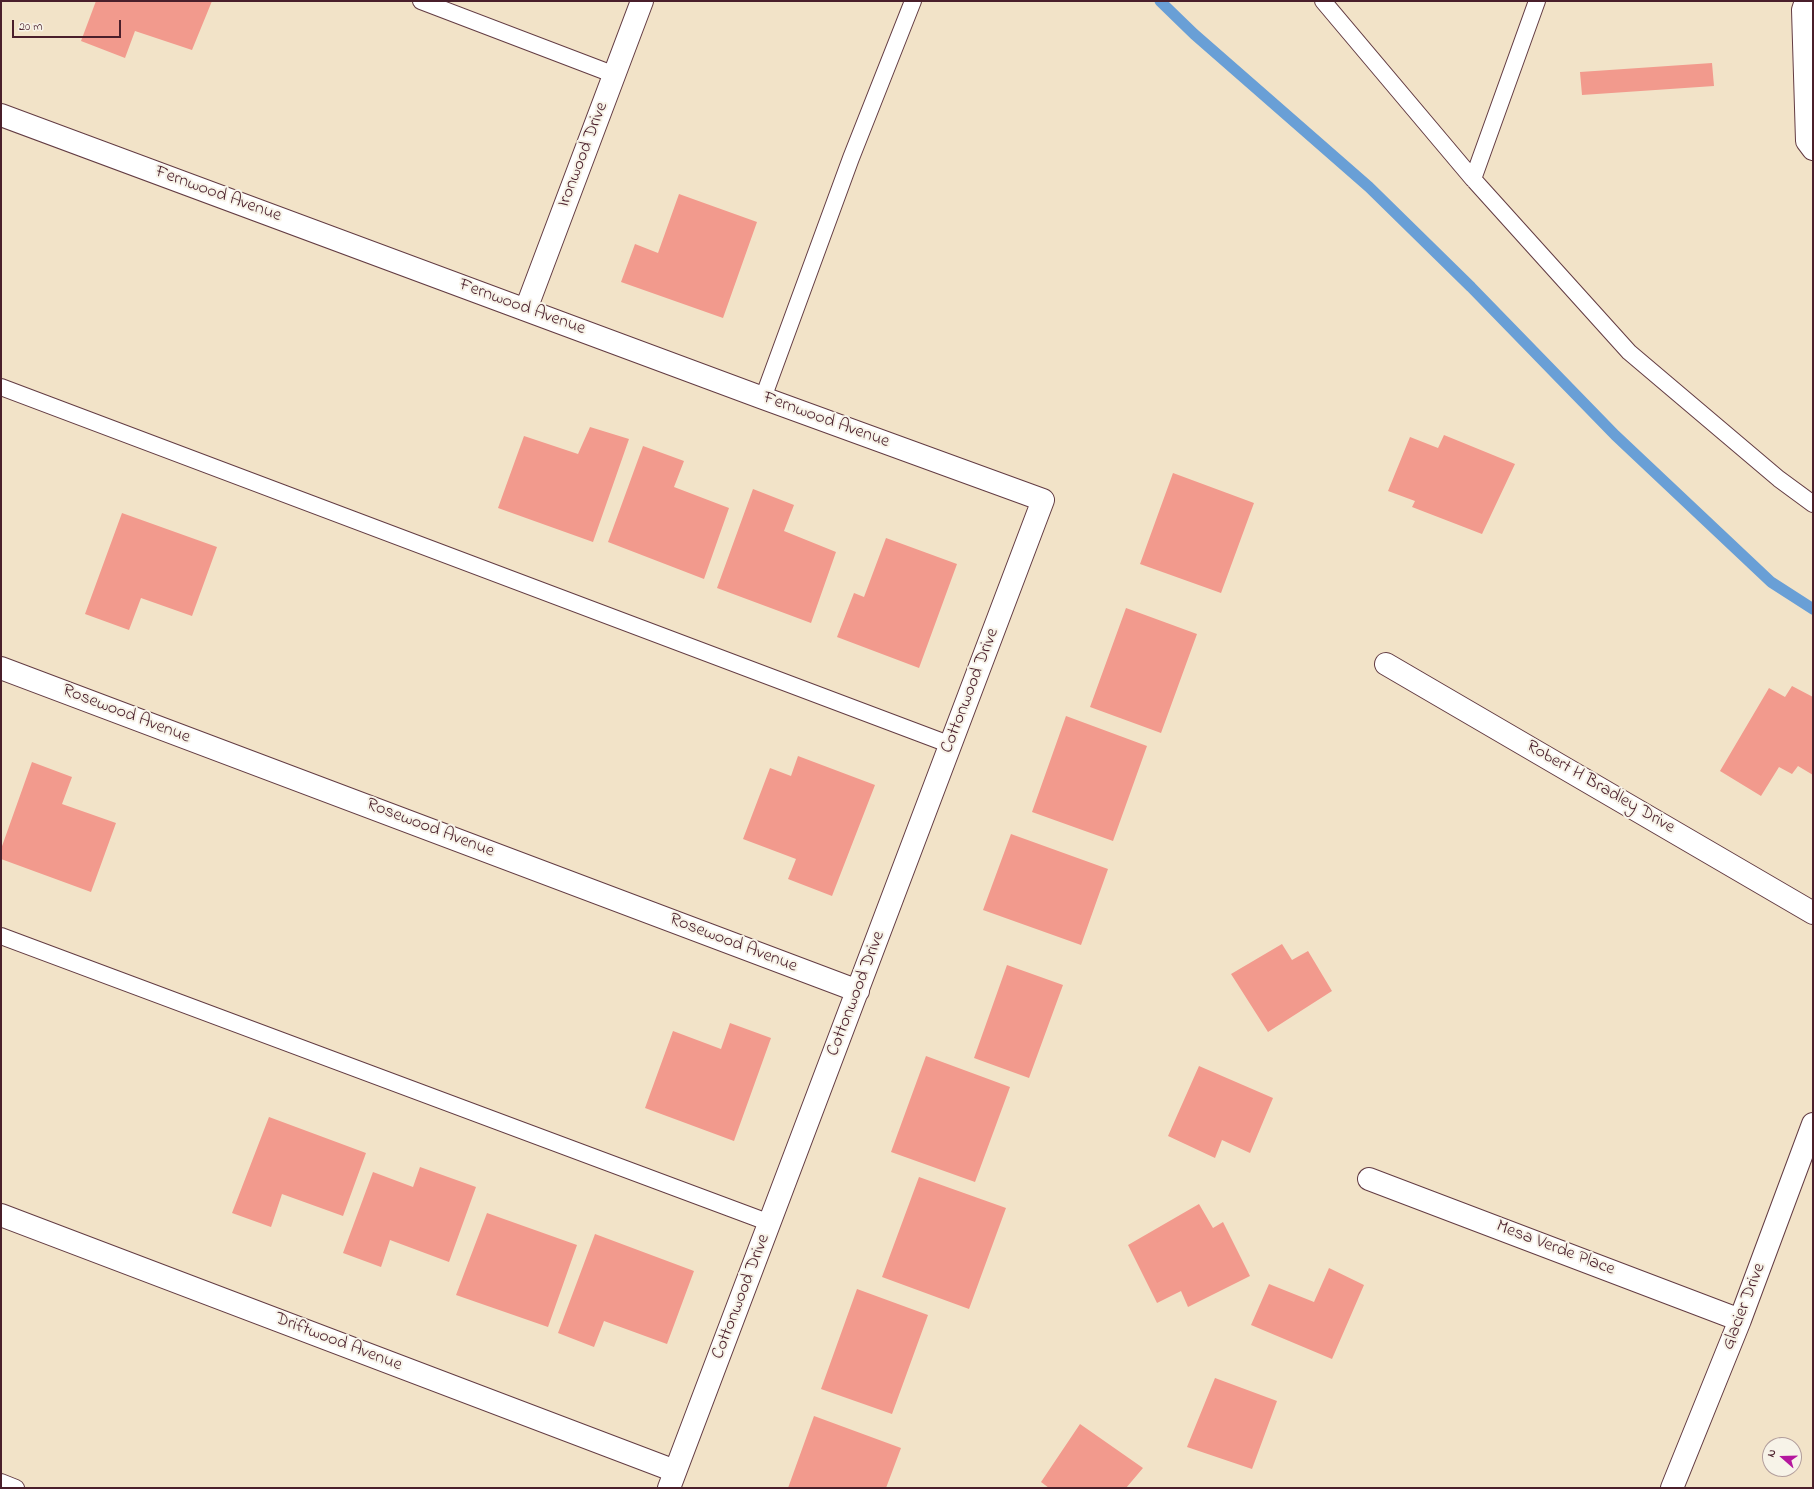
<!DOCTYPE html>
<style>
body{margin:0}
#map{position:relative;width:1814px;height:1489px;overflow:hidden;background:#f2e3c8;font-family:"Indie Flower",sans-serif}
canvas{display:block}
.frame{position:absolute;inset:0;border:2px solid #4a1f2b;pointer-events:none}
.north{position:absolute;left:1762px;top:1437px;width:40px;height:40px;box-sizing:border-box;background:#f7f3e8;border:1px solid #b29e9c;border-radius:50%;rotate:290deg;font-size:11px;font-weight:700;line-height:16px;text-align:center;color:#4a1f2b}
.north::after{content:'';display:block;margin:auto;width:14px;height:18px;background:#b5179e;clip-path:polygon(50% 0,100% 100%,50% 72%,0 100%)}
.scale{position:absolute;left:12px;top:20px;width:109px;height:18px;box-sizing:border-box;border:2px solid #4a1f2b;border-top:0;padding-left:5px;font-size:12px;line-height:14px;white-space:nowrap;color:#4a1f2b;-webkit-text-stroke:3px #f7f3e8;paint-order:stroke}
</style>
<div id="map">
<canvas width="1814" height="1489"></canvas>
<div class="frame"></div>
<div class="north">N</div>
<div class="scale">20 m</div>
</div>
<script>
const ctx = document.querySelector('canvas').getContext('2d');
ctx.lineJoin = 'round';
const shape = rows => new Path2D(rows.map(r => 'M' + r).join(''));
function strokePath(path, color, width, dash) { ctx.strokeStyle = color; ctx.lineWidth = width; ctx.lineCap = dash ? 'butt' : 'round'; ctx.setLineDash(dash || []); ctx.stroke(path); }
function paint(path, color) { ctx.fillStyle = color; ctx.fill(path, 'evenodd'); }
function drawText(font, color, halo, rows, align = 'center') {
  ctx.font = font + ' "Indie Flower",sans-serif'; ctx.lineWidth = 4; ctx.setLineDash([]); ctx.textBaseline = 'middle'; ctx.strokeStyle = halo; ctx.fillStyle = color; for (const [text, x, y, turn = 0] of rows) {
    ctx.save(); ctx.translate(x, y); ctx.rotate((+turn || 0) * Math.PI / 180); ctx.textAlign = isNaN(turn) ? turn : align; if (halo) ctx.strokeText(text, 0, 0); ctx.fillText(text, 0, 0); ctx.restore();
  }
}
const stream = shape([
 [1160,1,1194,34,1369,187,1471,287,1615,435,1771,582,1813,609]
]);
const building = shape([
 [96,1,212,1,192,50,135,31,125,58,81,41],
 [1712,63,1714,86,1582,95,1580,72],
 [679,194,757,222,723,318,621,282,635,244,658,253],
 [590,427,629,439,593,542,498,508,524,436,578,454],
 [1444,435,1515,464,1482,534,1412,507,1415,501,1388,491,1410,437,1438,448],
 [643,446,684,461,674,487,729,508,704,579,608,542],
 [1173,473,1254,503,1221,593,1140,564],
 [753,489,794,505,784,531,836,552,811,623,717,588],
 [122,513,217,547,192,616,141,598,129,630,85,614],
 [886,538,957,564,919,668,837,637,854,593,864,597],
 [1126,608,1197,634,1161,733,1090,707],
 [1792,686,1813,697,1813,775,1798,766,1792,774,1779,767,1761,796,1720,771,1769,688,1785,697],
 [1066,716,1147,746,1113,841,1032,812],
 [798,756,875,785,832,896,788,879,796,859,743,839,770,768,791,776],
 [32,762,72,777,62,804,116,823,91,892,1,859,1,849],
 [1011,834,1108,869,1081,945,983,910],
 [1282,944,1292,960,1308,951,1332,991,1268,1032,1231,974],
 [1007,965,1063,985,1029,1078,974,1058],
 [730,1023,771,1038,734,1141,645,1108,673,1031,721,1049],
 [926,1056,1010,1087,975,1182,891,1152],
 [1199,1066,1273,1098,1250,1153,1222,1140,1215,1158,1168,1136],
 [269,1117,366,1153,343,1216,282,1194,271,1227,232,1213],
 [420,1167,476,1187,449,1262,390,1240,381,1267,343,1253,373,1172,413,1187],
 [919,1177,1006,1208,969,1309,882,1277],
 [1199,1204,1213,1228,1223,1222,1250,1276,1188,1307,1181,1291,1157,1303,1128,1245],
 [487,1213,577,1245,548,1327,456,1295],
 [595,1234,694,1271,667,1344,604,1321,594,1347,558,1333],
 [1329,1268,1364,1285,1332,1359,1251,1325,1269,1284,1314,1302],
 [857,1289,928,1315,892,1414,821,1389],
 [1215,1378,1277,1401,1252,1469,1187,1447],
 [814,1416,901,1448,886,1488,788,1488],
 [1080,1424,1143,1468,1126,1488,1049,1488,1041,1482]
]);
const lane = shape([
 [421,1,615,75],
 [1323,1,1473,179,1629,352,1779,479,1813,504],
 [1473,179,1537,1],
 [1,387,951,745],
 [763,398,851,158,913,1],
 [1,936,770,1223],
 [1,1482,16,1488]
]);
const street = shape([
 [1806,1,1803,10,1807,141,1813,149],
 [1,115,763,398,1043,500,669,1488],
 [526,309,642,1],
 [1386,664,1813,913],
 [1,668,858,991],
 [1369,1179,1740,1320],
 [1,1215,675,1471],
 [1672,1488,1740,1320,1813,1124]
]);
const streetNames = [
 ["Ironwood Drive",584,155,-69],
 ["Fernwood Avenue",218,195,20],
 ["Fernwood Avenue",522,308,20],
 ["Fernwood Avenue",826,421,20],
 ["Cottonwood Drive",971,691,-69],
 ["Rosewood Avenue",126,715,21],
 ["Robert H Bradley Drive",1600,788,30],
 ["Rosewood Avenue",430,829,21],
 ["Rosewood Avenue",733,944,21],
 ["Cottonwood Drive",857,994,-69],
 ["Mesa Verde Place",1555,1249,21],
 ["Cottonwood Drive",742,1297,-69],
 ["Glacier Drive",1745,1307,-69],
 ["Driftwood Avenue",338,1343,21]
];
strokePath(stream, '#699fd6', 11);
paint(building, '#f29a8d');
strokePath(lane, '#633c43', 18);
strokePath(street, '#633c43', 24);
strokePath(lane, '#fff', 16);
strokePath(street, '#fff', 22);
drawText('18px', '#4a1f2b', '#f7f3e8', streetNames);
</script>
